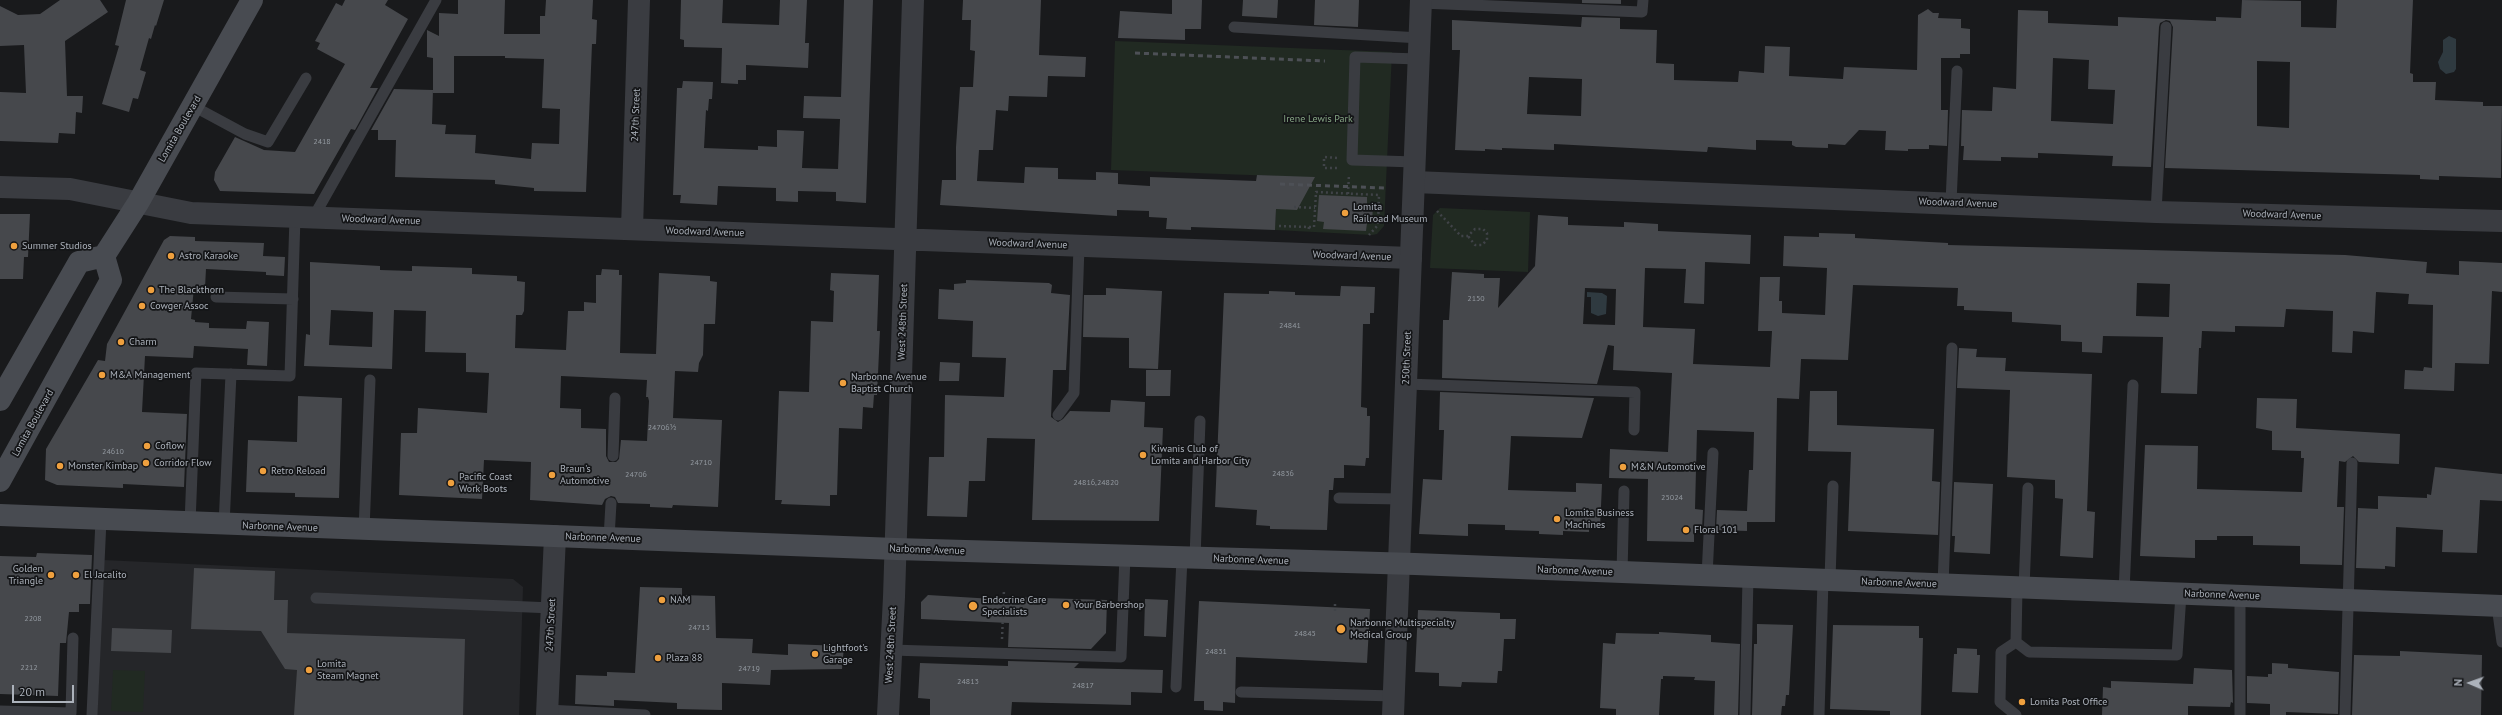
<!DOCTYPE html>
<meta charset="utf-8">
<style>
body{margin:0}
#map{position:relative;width:2502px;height:715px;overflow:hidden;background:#191a1c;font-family:"PT Sans",sans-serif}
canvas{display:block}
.north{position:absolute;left:2450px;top:663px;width:40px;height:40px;-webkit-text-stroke:3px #141517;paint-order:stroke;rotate:272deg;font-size:11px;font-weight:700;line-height:16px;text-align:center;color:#acb2bb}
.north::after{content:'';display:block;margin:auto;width:14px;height:18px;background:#acb2bb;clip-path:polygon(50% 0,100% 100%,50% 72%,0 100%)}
.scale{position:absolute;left:12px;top:685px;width:62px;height:18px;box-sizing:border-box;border:2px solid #acb2bb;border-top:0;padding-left:5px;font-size:12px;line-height:14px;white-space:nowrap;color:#acb2bb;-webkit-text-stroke:3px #141517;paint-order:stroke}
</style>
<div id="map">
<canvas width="2502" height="715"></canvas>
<div class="north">N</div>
<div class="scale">20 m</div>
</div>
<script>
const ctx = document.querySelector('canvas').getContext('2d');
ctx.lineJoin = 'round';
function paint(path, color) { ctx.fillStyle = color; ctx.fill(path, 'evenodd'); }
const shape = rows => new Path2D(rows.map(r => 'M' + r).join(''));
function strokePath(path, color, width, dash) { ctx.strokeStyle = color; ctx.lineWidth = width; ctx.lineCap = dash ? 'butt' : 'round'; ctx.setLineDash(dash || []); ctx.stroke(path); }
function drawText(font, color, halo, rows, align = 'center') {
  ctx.font = font + ' "PT Sans",sans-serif'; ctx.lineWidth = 3.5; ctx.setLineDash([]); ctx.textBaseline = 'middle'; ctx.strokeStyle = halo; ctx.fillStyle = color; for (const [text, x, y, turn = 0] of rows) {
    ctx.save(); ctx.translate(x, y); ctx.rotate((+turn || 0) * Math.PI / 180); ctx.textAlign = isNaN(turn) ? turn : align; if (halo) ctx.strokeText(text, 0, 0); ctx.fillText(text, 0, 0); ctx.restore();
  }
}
const built = shape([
 [103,560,513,579,523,587,519,715,97,715]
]);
const green = shape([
 [1115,41,1392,52,1384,226,1377,234,1372,235,1275,230,1277,176,1111,170],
 [1440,208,1530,212,1528,272,1430,268,1433,215],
 [113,670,145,671,143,712,111,711]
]);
const water = shape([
 [2449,36,2456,39,2456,69,2454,72,2446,74,2440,69,2438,62,2443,52,2443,40],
 [1587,292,1602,293,1607,296,1606,314,1598,316,1591,313,1591,297,1587,297]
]);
const building = shape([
 [60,0,100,0,108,12,65,41,67,96,83,96,82,113,76,112,75,134,59,133,58,143,0,141,0,92,26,93,24,45,0,46,0,6,18,15,40,14],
 [126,0,164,0,156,26,155,25,151,39,149,38,140,70,146,72,138,99,133,98,129,112,102,104,119,46,115,45],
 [345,0,388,0,385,5,408,19,370,88,378,88,355,130,351,129,314,194,220,191,214,180,215,172,235,137,264,150,295,152,345,64,317,49,320,43,315,41,336,3,342,6],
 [458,0,505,0,504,34,540,34,540,16,545,16,546,0,593,0,592,19,597,20,596,44,592,44,586,192,534,191,534,188,495,184,495,180,395,177,396,140,378,140,378,130,371,130,394,89,433,90,432,124,446,125,445,134,476,135,475,153,531,159,532,143,559,144,560,109,542,108,544,59,505,58,505,56,454,56,454,93,433,93,433,58,427,57,427,30,439,36,439,13,458,14],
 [681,0,723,0,722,23,779,25,780,0,807,0,805,43,809,43,808,68,746,65,746,80,738,80,738,84,721,83,722,48,684,47,684,40,680,39],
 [844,0,873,0,866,203,836,201,836,192,798,191,798,202,776,201,776,188,718,186,717,205,680,203,681,195,673,195,677,88,682,88,683,81,713,82,712,99,709,99,708,111,706,110,704,148,758,150,758,146,777,147,777,130,804,131,802,168,838,169,840,119,803,118,804,96,841,97],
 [963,0,1041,0,1039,55,1086,57,1085,77,1048,76,1047,97,1009,96,1008,111,996,110,993,150,979,150,977,181,1024,183,1025,167,1058,168,1058,179,1096,180,1096,172,1118,173,1118,184,1150,186,1150,177,1256,181,1257,175,1315,177,1297,210,1276,209,1275,230,1191,227,1191,230,1166,229,1167,218,1149,217,1149,211,1117,210,1117,216,940,205,942,180,956,180,956,147,960,87,973,87,975,51,970,50,971,20,962,20],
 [1172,0,1202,0,1201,29,1185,29,1185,40,1118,38,1120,11,1172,14],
 [1243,0,1278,0,1277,18,1242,16],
 [1315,0,1359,0,1358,27,1314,25],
 [1582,0,1621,0,1621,4,1582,3],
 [2242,0,2301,1,2301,27,2336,28,2337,0,2413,0,2410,73,2413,74,2413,82,2436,82,2435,100,2483,102,2483,106,2502,106,2501,178,2439,176,2439,180,2420,179,2420,175,2165,168,2173,27,2170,21,2166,20,2160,23,2159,27,2151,167,2112,166,2113,156,2038,153,2038,158,2001,157,2001,161,1963,160,1964,146,1961,146,1962,110,1992,111,1993,87,2016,89,2018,10,2048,11,2048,23,2118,26,2118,17,2216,21,2216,17,2241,18],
 [2053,58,2089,60,2088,89,2115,90,2113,124,2051,121],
 [2257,61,2290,62,2289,128,2257,126],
 [1928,9,1933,13,1939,13,1938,18,1961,19,1961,28,1970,29,1970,54,1960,54,1960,58,1941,58,1941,110,1948,110,1947,146,1929,145,1929,149,1908,149,1908,151,1885,150,1886,131,1859,130,1845,145,1828,144,1828,148,1796,147,1792,145,1792,141,1756,140,1756,150,1708,147,1707,152,1554,144,1554,150,1502,148,1502,150,1485,149,1485,151,1455,150,1460,50,1452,50,1452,20,1581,27,1582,17,1620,18,1620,29,1657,30,1656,63,1674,64,1674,80,1738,82,1739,71,1764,73,1765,46,1790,47,1789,76,1843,79,1844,67,1917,70,1918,15],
 [1529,77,1582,79,1581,116,1527,114],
 [1319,195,1367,197,1367,205,1373,205,1372,223,1367,223,1366,231,1323,229,1324,222,1317,221],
 [0,214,30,214,28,257,24,257,23,279,0,279],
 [1538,215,1568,217,1568,225,1624,227,1624,222,1658,224,1658,231,1751,235,1750,264,1705,262,1704,304,1684,303,1686,269,1645,268,1643,327,1695,329,1693,364,1770,367,1772,331,1758,331,1760,277,1780,277,1779,301,1782,301,1782,313,1825,315,1827,268,1783,266,1784,236,1819,237,1819,233,1855,234,1855,238,1948,243,1948,245,2345,255,2427,262,2426,273,2459,275,2459,261,2502,263,2502,292,2492,291,2489,364,2455,363,2454,391,2404,389,2405,370,2423,371,2424,367,2432,368,2433,305,2408,304,2409,294,2376,292,2374,333,2353,331,2352,353,2332,352,2333,311,2286,309,2284,327,2235,326,2235,332,2202,331,2201,348,2199,348,2197,394,2161,393,2163,337,2103,336,2102,353,2082,352,2082,342,2061,341,2061,325,2012,322,2012,312,1964,310,1964,306,1957,306,1958,288,1853,285,1848,360,1801,359,1799,399,1777,398,1775,522,1747,522,1747,531,1716,530,1717,510,1747,511,1749,470,1753,470,1754,432,1697,430,1695,509,1703,510,1702,529,1694,529,1694,542,1647,541,1648,479,1609,478,1610,449,1668,452,1672,373,1613,370,1614,346,1608,345,1597,384,1442,378,1443,320,1449,320,1452,272,1484,274,1484,278,1500,278,1498,308,1535,266],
 [2137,283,2170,284,2169,317,2136,316],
 [1585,288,1616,289,1615,325,1583,324],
 [170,236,195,237,195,241,264,243,263,256,285,257,284,276,266,275,266,272,206,269,205,287,194,287,191,319,195,320,195,322,209,323,209,328,246,329,247,321,269,322,267,366,247,365,248,349,194,346,193,358,145,356,142,412,187,414,184,487,123,484,123,488,57,485,45,480,46,449,98,360,105,361,107,344,164,240],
 [310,262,380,266,380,270,412,271,412,266,472,268,472,274,517,276,517,281,525,282,524,311,522,315,516,315,515,348,566,350,568,311,584,311,584,302,596,303,596,275,601,275,602,269,619,270,619,275,622,275,620,353,656,354,659,273,710,276,710,281,717,282,715,324,704,324,703,355,699,363,698,372,675,371,673,418,722,420,718,507,673,505,672,508,650,507,650,504,618,503,615,497,611,496,605,499,602,505,530,500,531,462,484,460,482,499,399,495,401,433,417,433,418,408,487,413,489,373,466,372,466,353,425,352,426,311,394,310,392,369,304,366,306,334,310,335],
 [331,310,373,312,372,347,329,345],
 [561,376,647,380,646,397,648,397,649,401,647,441,621,440,619,459,616,462,609,462,606,456,606,429,581,428,581,409,560,408],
 [831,273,879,275,877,331,880,331,877,395,874,395,873,408,863,407,862,429,839,428,837,495,830,495,830,506,781,504,782,500,775,500,779,391,809,392,811,321,833,322,834,291,830,290],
 [966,280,1049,283,1052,285,1051,293,1070,295,1066,370,1053,370,1051,417,1058,422,1063,419,1070,411,1110,412,1111,400,1145,402,1144,427,1163,428,1159,521,1032,520,1035,439,987,438,985,481,969,481,967,517,927,516,929,457,944,457,945,395,1004,397,1006,358,972,357,973,321,938,319,939,289,954,290,954,284,966,283],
 [1341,286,1375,287,1374,313,1370,313,1370,324,1363,324,1361,407,1367,408,1367,416,1370,416,1369,458,1366,458,1365,466,1344,465,1344,478,1334,478,1333,490,1329,490,1327,530,1270,529,1270,526,1256,525,1257,510,1215,507,1224,293,1269,294,1269,291,1295,292,1295,295,1340,296],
 [1106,288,1162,291,1158,369,1129,368,1129,338,1083,337,1084,295,1106,295],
 [1959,348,1977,349,1976,357,2006,358,2005,371,2092,374,2087,511,2095,512,2093,558,2060,556,2063,499,2055,498,2055,480,2007,477,2010,390,1957,388],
 [940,362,960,363,959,381,939,381],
 [1146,370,1171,370,1170,396,1146,396],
 [1810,391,1837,391,1837,425,1934,429,1932,481,1940,482,1938,535,1848,531,1851,452,1808,451],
 [1440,392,1594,398,1582,438,1511,436,1508,490,1576,492,1576,483,1602,484,1600,528,1589,528,1589,532,1563,531,1563,535,1539,534,1539,531,1505,530,1505,525,1468,524,1468,536,1419,534,1423,479,1442,480,1444,430,1439,430],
 [298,396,342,398,339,498,295,497,295,493,246,492,248,440,297,442],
 [2257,398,2297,399,2296,428,2400,434,2399,464,2359,462,2353,456,2345,462,2339,461,2337,507,2344,507,2342,565,2300,564,2300,546,2253,545,2253,536,2217,536,2217,540,2195,540,2195,558,2140,556,2145,445,2198,446,2197,489,2302,492,2304,458,2301,458,2301,451,2272,450,2272,431,2256,428],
 [2435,467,2502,474,2502,501,2480,500,2477,553,2442,552,2443,530,2396,527,2395,567,2385,566,2385,569,2356,568,2358,508,2378,509,2378,496,2427,498,2427,494,2431,495],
 [1954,482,1993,484,1990,554,1954,552,1955,536,1952,536],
 [37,553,92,555,90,604,79,604,79,612,69,612,66,643,60,643,58,696,0,694,0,556,36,557],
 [194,568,275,571,274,600,288,600,287,633,465,639,463,715,294,715,297,670,285,669,261,631,191,629],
 [640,587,682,588,682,595,715,596,716,638,753,639,752,653,788,655,788,644,844,646,842,669,771,670,770,685,722,683,722,710,677,709,677,703,614,700,614,706,575,704,576,675,607,676,607,672,635,673],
 [928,595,1010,600,1010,597,1107,600,1106,633,1091,649,1008,647,1009,623,921,619,921,602],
 [1145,599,1168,600,1166,637,1144,636],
 [1199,601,1370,609,1367,663,1236,657,1235,703,1223,702,1223,711,1204,710,1204,701,1194,701],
 [1418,610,1500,613,1500,619,1516,619,1515,639,1504,639,1502,671,1498,671,1497,683,1462,682,1461,687,1439,686,1439,673,1415,672],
 [1757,624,1793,625,1789,695,1786,695,1785,706,1782,706,1781,715,1752,715,1754,644,1757,644],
 [1833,625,1919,626,1919,638,1923,638,1921,715,1890,715,1890,711,1830,709],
 [112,628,172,630,171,653,111,651],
 [1659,632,1711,635,1711,642,1740,644,1738,715,1714,715,1715,681,1694,680,1695,677,1663,676,1663,679,1661,679,1659,715,1616,715,1616,709,1600,708,1603,643,1615,644,1616,633,1659,634],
 [1957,648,1977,649,1977,655,1980,655,1978,693,1952,692,1954,654,1957,654],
 [2400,651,2482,655,2481,715,2352,715,2354,655,2400,656],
 [1008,661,1079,663,1074,668,1163,670,1162,693,1131,692,1131,705,1012,702,1011,715,930,715,930,699,918,698,920,663,1008,666],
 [2272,663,2288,664,2288,668,2339,672,2338,714,2286,712,2286,715,2270,715,2270,704,2247,703,2247,676,2268,677,2268,674,2272,674],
 [2194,668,2232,670,2233,703,2231,702,2230,707,2188,706,2188,715,2102,715,2103,687,2111,688,2111,681,2193,684]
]);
const path = shape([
 [1337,158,1324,157,1324,168,1340,168],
 [1348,194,1349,174],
 [1294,207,1315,208],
 [1437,211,1461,236,1468,236,1475,229,1483,229,1487,233,1487,240,1482,245,1475,245,1468,236],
 [1279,226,1309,227,1308,232],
 [1309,227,1314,227,1316,192,1379,195,1378,225,1369,235],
 [1335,611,1335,603],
 [1002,639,1004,589]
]);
const service = shape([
 [1421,3,1642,12,1643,0],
 [1234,27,1420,38],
 [193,106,245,134,268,142,306,78],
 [1415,162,1352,160,1355,57,1419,59],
 [1951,202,1957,71],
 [2156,212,2166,27],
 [313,218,436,0],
 [216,297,293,299],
 [1406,384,1635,392,1634,430],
 [1058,415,1074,393,1079,246],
 [613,456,615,398],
 [1339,498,1402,499],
 [190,523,196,373,290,376,295,217],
 [224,525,231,374],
 [364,530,370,380],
 [609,538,611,503],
 [1195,558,1200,421],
 [1622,573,1624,491],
 [1707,576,1713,453],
 [1830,580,1833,486],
 [1943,585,1952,348],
 [2017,588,2016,642,2029,652,2177,655,2181,594],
 [2024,588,2028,488],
 [2124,592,2133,385],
 [2240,596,2240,715],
 [316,598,552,608],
 [2497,606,2502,642],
 [891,650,1121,657,1125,556],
 [1176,687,1182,558],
 [1241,692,1394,696],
 [547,710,645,715],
 [0,711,71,713,73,638],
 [92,715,101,520],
 [1745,715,1748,577],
 [1819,715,1823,580],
 [2016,715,2000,702,2001,652,2016,642],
 [2345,715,2352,463]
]);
const minor = shape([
 [1414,182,2156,212,2502,221],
 [0,187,70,189,191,213,1411,258],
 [632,229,639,0],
 [547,715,555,536],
 [888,715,894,597,913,0]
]);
const tertiary = shape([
 [1393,715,1421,0]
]);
const secondary = shape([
 [0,400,79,262,104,256,138,203,252,0],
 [0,481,111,280,104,256],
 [0,515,896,549,1415,564,2502,606]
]);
const rail = shape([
 [1135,53,1325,61],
 [1280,184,1384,188]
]);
const markers = [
 [1345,213,4,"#efa03e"],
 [14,246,4,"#efa03e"],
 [171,256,4,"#efa03e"],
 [151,290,4,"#efa03e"],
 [142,306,4,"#efa03e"],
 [121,342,4,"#efa03e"],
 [102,375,4,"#efa03e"],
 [843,383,4,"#efa03e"],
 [147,446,4,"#efa03e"],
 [1143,455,4,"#efa03e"],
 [146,463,4,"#efa03e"],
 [60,466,4,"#efa03e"],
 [1623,467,4,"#efa03e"],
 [263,471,4,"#efa03e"],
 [552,475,4,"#efa03e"],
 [451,483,4,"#efa03e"],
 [1557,519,4,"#efa03e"],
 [1686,530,4,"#efa03e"],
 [51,575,4,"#efa03e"],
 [76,575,4,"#efa03e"],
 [662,600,4,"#efa03e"],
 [1066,605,4,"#efa03e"],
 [973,606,5,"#efa03e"],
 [1341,629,5,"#efa03e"],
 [815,654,4,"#efa03e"],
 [658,658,4,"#efa03e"],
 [309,670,4,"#efa03e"],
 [2022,702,4,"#efa03e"]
];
const numberNames = [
 ["2418",322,142],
 ["2150",1476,299],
 ["24841",1290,326],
 ["24706½",662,428],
 ["24610",113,452],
 ["24710",701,463],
 ["24836",1283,474],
 ["24706",636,475],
 ["24816,24820",1096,483],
 ["25024",1672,498],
 ["2208",33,619],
 ["24713",699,628],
 ["24845",1305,634],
 ["24831",1216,652],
 ["2212",29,668],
 ["24719",749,669],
 ["24813",968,682],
 ["24817",1083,686]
];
const streetNames = [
 ["247th Street",636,115,-88],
 ["Lomita Boulevard",180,129,-60],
 ["Woodward Avenue",1958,203,2],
 ["Woodward Avenue",2282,215,2],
 ["Woodward Avenue",381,220,2],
 ["Woodward Avenue",705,232,2],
 ["Woodward Avenue",1028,244,2],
 ["Woodward Avenue",1352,256,2],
 ["West 248th Street",903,322,-88],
 ["250th Street",1407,358,-88],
 ["Lomita Boulevard",33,423,-61],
 ["Narbonne Avenue",280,527,2],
 ["Narbonne Avenue",603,538,2],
 ["Narbonne Avenue",927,550,2],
 ["Narbonne Avenue",1251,560,2],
 ["Narbonne Avenue",1575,571,2],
 ["Narbonne Avenue",1899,583,2],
 ["Narbonne Avenue",2222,595,2],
 ["247th Street",551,625,-87],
 ["West 248th Street",891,645,-87]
];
const parkNames = [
 ["Irene Lewis Park",1318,119]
];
const poiNames = [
 ["Lomita",1353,207],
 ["Railroad Museum",1353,219],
 ["Summer Studios",22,246],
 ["Astro Karaoke",179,256],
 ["The Blackthorn",159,290],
 ["Cowger Assoc",150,306],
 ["Charm",129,342],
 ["M&A Management",110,375],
 ["Narbonne Avenue",851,377],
 ["Baptist Church",851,389],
 ["Coflow",155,446],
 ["Kiwanis Club of",1151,449],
 ["Lomita and Harbor City",1151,461],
 ["Corridor Flow",154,463],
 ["Monster Kimbap",68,466],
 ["M&N Automotive",1631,467],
 ["Braun's",560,469],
 ["Automotive",560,481],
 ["Retro Reload",271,471],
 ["Pacific Coast",459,477],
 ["Work Boots",459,489],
 ["Lomita Business",1565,513],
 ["Machines",1565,525],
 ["Floral 101",1694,530],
 ["Golden",43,569,"right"],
 ["Triangle",43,581,"right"],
 ["El Jacalito",84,575],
 ["NAM",670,600],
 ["Endocrine Care",982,600],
 ["Specialists",982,612],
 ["Your Barbershop",1074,605],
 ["Narbonne Multispecialty",1350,623],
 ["Medical Group",1350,635],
 ["Lightfoot's",823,648],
 ["Garage",823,660],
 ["Plaza 88",666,658],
 ["Lomita",317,664],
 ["Steam Magnet",317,676],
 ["Lomita Post Office",2030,702]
];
paint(built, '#252629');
paint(green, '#212a22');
paint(water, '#2f3a40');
paint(building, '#46484c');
strokePath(path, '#404348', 2.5, [2, 3]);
strokePath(service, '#3a3c41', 11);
strokePath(minor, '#3a3c41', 22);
strokePath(tertiary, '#3a3c41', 22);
strokePath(secondary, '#484b51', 22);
strokePath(rail, '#4d5056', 3, [5, 4]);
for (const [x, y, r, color] of markers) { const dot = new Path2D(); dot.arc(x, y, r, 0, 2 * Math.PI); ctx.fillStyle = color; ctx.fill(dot); strokePath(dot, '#141517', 1.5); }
drawText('8px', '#92989f', null, numberNames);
drawText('10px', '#acb2bb', '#141517', streetNames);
drawText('10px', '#85a584', '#141517', parkNames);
drawText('10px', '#acb2bb', '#141517', poiNames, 'left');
</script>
